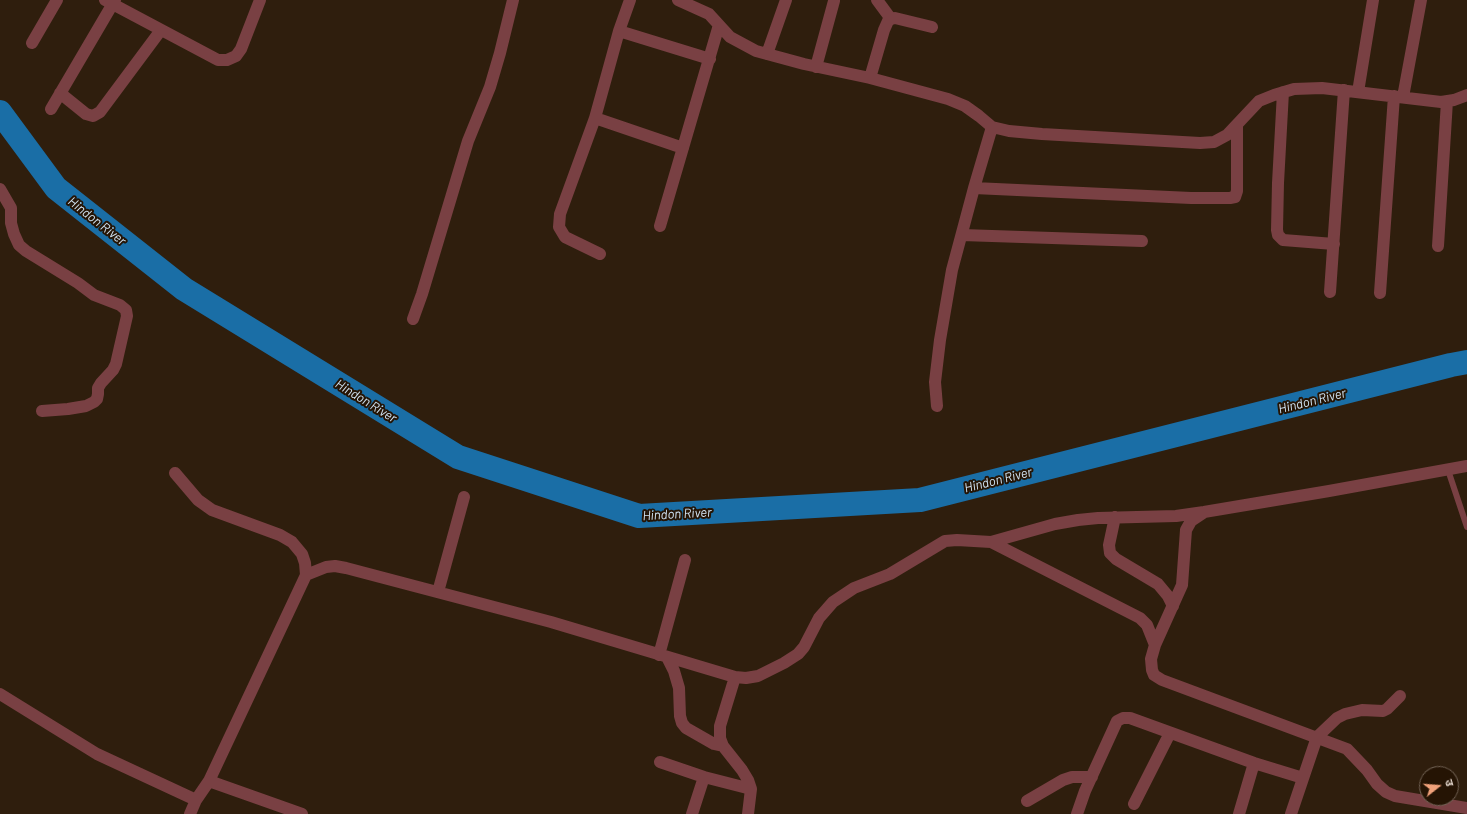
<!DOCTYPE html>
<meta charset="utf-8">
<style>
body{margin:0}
#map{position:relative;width:1467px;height:814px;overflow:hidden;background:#2f1e0d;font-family:Barlow,"Noto Sans Devanagari",sans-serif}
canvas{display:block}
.north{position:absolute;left:1419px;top:766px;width:40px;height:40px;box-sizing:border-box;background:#251404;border:1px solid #726355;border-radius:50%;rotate:73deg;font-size:11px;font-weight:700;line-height:16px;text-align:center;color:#e6d9cf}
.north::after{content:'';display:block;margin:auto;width:14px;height:18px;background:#f1a27b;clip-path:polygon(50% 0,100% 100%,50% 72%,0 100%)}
</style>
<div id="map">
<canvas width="1467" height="814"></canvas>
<div class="north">उ</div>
</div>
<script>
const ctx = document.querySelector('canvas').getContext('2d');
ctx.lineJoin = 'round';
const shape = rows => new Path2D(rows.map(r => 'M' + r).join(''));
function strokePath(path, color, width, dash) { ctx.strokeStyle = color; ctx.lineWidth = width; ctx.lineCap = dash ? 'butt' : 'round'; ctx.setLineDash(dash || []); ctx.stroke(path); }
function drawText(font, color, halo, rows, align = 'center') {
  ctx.font = font + ' Barlow,sans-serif'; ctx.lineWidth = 4; ctx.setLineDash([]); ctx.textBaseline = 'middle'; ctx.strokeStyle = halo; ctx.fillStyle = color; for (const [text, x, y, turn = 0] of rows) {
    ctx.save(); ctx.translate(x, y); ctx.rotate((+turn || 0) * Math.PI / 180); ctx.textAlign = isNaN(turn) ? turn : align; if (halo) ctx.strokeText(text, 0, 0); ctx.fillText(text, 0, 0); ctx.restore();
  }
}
const river = shape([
 [0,112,56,188,184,289,458,457,639,516,920,500,1451,365,1467,362]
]);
const service = shape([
 [1448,470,1467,527]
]);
const minor = shape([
 [105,0,218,60,227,60,236,56,241,49,260,0],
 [678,0,709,14,730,37,756,51,804,64,870,78,948,99,965,106,979,116,992,127,1009,131,1042,134,1200,143,1214,142,1227,135,1259,101,1274,95,1294,89,1322,88,1441,102,1454,100,1467,95],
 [877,0,891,19],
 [619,31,710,59],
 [32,43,57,0],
 [767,54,786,0],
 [816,67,834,1],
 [870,78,884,30,888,21,891,19,895,18,932,27],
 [1283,92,1278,183,1277,230,1278,235,1283,240,1334,244],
 [1358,92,1373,0],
 [60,93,86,114,93,116,100,112,161,30],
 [1403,97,1421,0],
 [51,109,115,0],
 [595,118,683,148],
 [974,188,1191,198,1230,198,1235,197,1237,191,1237,126],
 [0,189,11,208,11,223,14,234,19,245,26,251,78,283,94,295,120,305,126,310,127,316,116,364,113,370,101,383,98,388,98,394,97,399,94,402,86,406,68,409,42,411],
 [660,226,719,25],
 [962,235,1142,241],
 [1438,246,1447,101],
 [600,254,565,237,559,227,560,214,595,118,619,31,630,0],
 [1330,292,1344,90],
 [1380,293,1394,96],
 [413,319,422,294,468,141,490,87,500,53,513,0],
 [937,406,935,382,940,340,952,270,974,188,992,127],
 [175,473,198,500,212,510,280,535,292,542,302,554,305,563,306,575,209,781,196,800,190,814],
 [1203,513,1191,521,1186,530,1182,585,1155,645,1151,659,1152,670,1154,675,1162,680,1347,749,1367,770,1377,784,1386,792,1395,796,1467,808],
 [1115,517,1109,545,1110,553,1116,559,1158,584,1168,596,1173,606],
 [991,542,1140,618,1147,625,1155,645],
 [306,575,326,567,335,566,346,568,551,622,735,677,746,678,758,676,784,663,798,654,804,647,819,618,833,602,854,588,890,574,945,541,957,540,991,542,1055,524,1078,520,1098,518,1176,516,1204,512,1329,491,1467,466],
 [438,592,464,497],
 [659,655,685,560],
 [667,657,674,671,679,688,680,716,682,723,686,728,714,744,723,746],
 [735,677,720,726,720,738,723,746,742,770,748,780,751,789,748,814],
 [0,694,97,754,196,800],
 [660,762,704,777,751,789],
 [209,781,302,814],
 [1027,801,1063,780,1072,777,1092,777],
 [1134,804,1170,733],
 [692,814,704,777],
 [1077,814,1085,791,1117,721,1123,718,1130,718,1254,763,1303,778],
 [1239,814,1254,763],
 [1291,814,1317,737,1337,718,1345,714,1362,710,1383,711,1387,709,1400,696]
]);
const waterNames = [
 ["Hindon River",97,221,38],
 ["Hindon River",366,401,32],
 ["Hindon River",1312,401,-14],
 ["Hindon River",998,480,-14],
 ["Hindon River",677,514,-3]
];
strokePath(river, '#1a6ea6', 24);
strokePath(service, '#794043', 6);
strokePath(minor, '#794043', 12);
drawText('italic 13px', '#d1e4f4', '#251404', waterNames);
</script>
